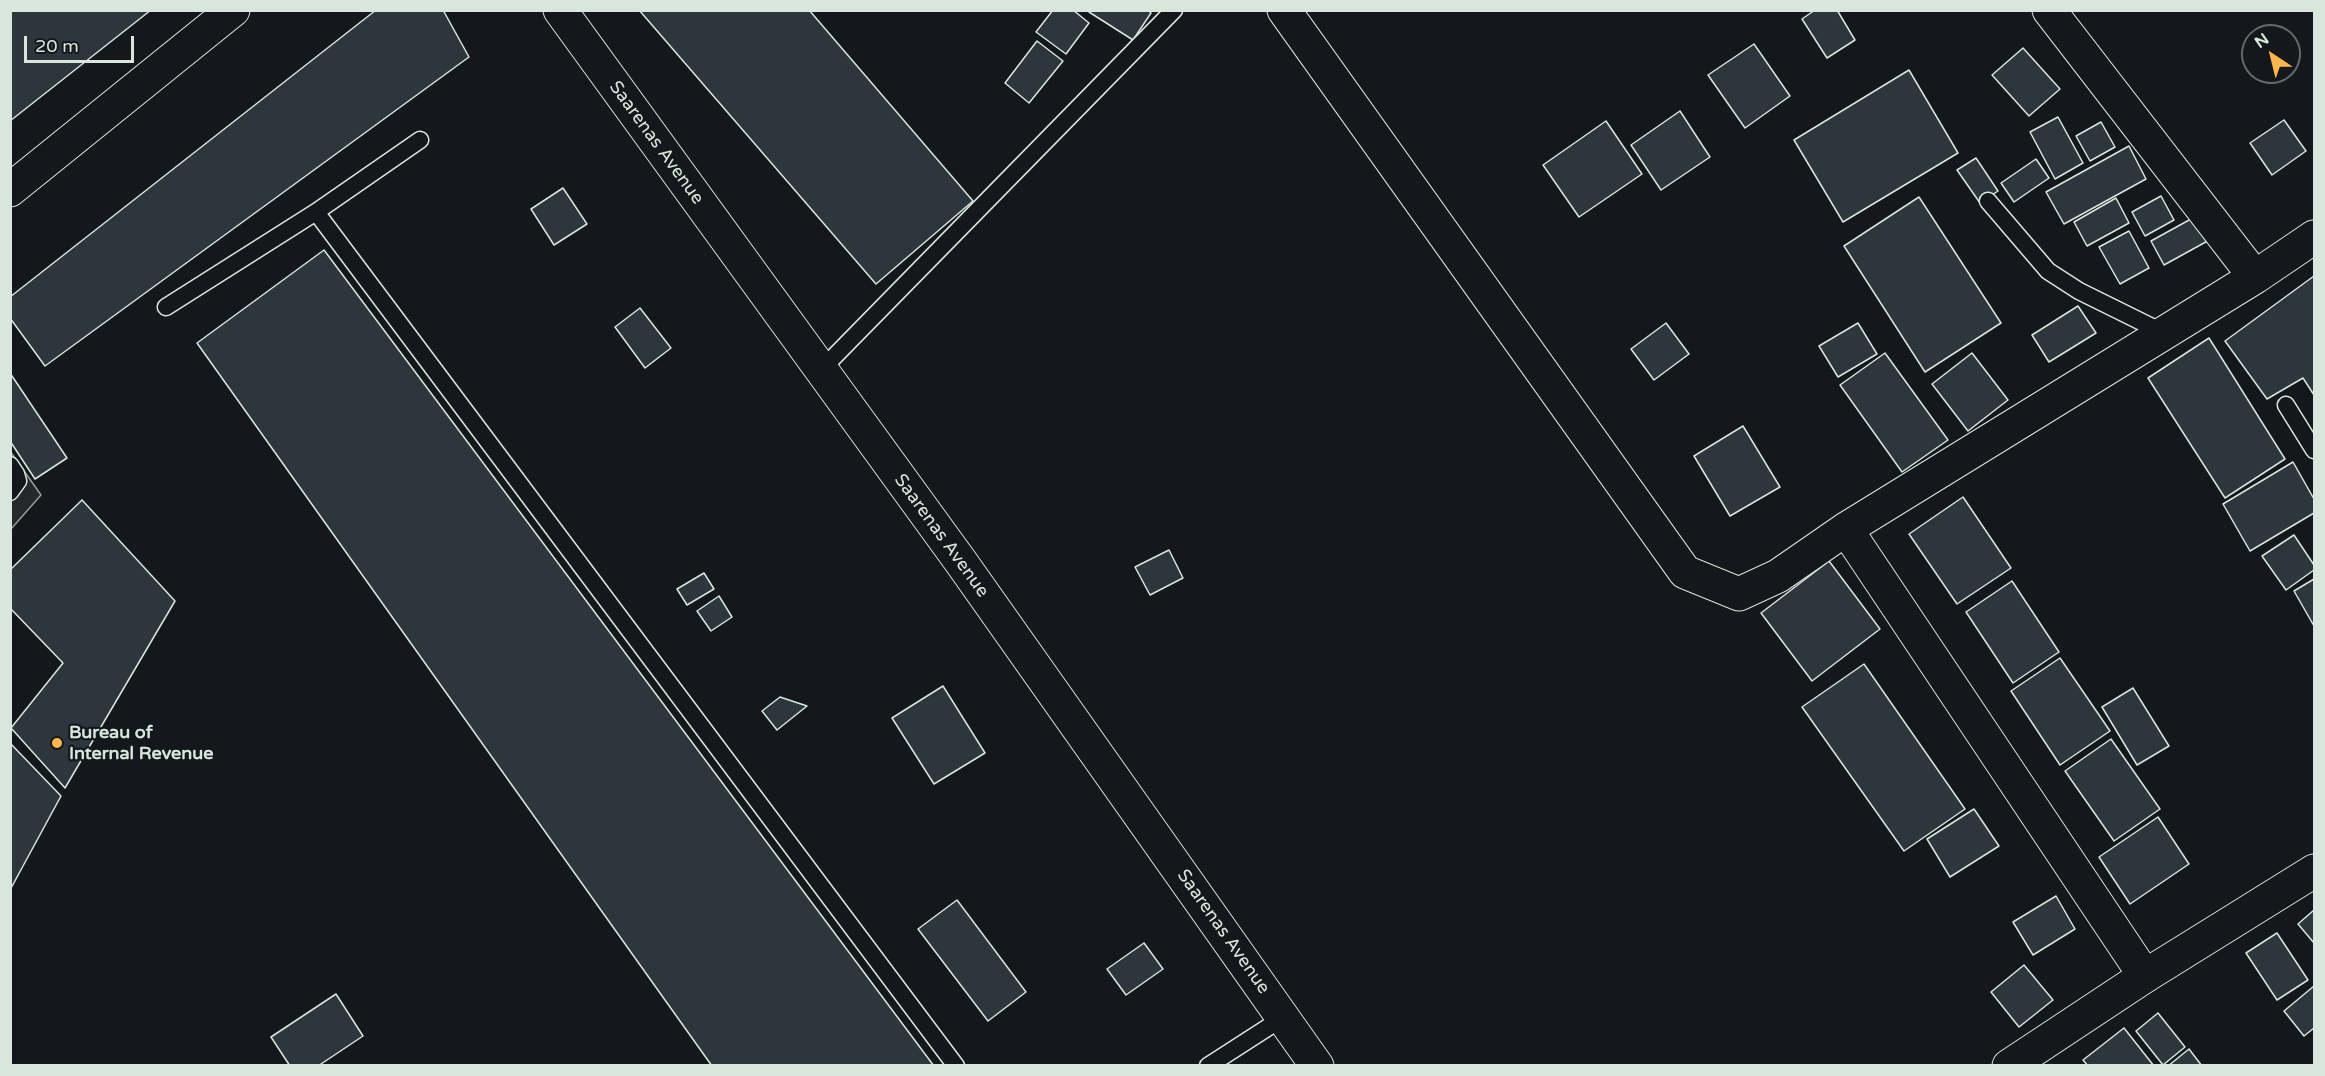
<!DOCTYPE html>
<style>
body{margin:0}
#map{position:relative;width:2325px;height:1076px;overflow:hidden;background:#14181c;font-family:"Varela Round",sans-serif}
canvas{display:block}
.frame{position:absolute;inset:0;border:12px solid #d8e6dc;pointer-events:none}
.north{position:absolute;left:2241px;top:24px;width:60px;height:60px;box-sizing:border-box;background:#14181c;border:2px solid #626a69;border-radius:50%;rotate:325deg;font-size:16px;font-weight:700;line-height:24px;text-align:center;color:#d8e6dc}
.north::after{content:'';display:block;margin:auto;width:21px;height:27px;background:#ffb74d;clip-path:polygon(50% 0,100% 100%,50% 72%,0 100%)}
.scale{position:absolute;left:24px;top:36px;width:110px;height:27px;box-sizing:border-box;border:3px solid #d8e6dc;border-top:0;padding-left:8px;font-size:18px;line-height:21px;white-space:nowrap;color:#d8e6dc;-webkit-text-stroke:4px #14181c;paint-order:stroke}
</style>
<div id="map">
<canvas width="2325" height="1076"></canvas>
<div class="frame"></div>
<div class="north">N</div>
<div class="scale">20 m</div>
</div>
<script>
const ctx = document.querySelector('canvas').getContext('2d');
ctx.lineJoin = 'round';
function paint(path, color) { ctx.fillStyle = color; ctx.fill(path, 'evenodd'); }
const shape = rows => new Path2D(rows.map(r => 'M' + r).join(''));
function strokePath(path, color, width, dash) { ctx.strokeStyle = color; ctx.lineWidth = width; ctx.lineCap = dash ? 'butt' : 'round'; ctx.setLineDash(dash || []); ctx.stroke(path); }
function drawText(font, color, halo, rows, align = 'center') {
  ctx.font = font + ' "Varela Round",sans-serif'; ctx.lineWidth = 4.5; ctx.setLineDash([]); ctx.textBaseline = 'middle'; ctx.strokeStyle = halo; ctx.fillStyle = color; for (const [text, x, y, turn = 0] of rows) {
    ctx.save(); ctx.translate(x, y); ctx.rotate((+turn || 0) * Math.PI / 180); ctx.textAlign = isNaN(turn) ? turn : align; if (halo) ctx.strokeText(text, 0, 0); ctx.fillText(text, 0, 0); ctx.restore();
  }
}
const parking = shape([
 [10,451,41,495,11,529,10,529,10,451]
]);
const building = shape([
 [10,10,151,10,10,121,10,10],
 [376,10,443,10,469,57,45,366,10,318,10,297,376,10],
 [639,10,809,10,973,201,876,284,639,10],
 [1053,10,1073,10,1089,23,1066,54,1036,32,1053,10],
 [1090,10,1148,10,1151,13,1133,40,1089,12,1090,10],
 [1815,10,1837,10,1855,40,1827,58,1802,19,1815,10],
 [1037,41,1063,61,1029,103,1005,83,1037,41],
 [1754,44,1790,96,1745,128,1708,75,1754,44],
 [2023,48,2060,89,2029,116,1992,75,2023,48],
 [1909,70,1958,153,1843,222,1794,140,1909,70],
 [1680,111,1710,157,1661,190,1631,145,1680,111],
 [2058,117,2083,163,2055,179,2030,132,2058,117],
 [2284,120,2306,151,2272,175,2250,143,2284,120],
 [1606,121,1642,174,1579,217,1543,165,1606,121],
 [2101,122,2115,147,2090,161,2076,136,2101,122],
 [2129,146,2146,179,2064,224,2046,192,2129,146],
 [1976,158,1998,191,1980,203,1957,170,1976,158],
 [2036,159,2049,178,2014,202,2001,183,2036,159],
 [563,188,587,224,554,245,531,209,563,188],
 [2161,196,2174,220,2145,236,2132,212,2161,196],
 [1919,197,2001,323,1925,372,1844,246,1919,197],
 [2116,198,2129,223,2087,246,2074,222,2116,198],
 [2200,214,2213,238,2164,265,2151,241,2200,214],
 [2129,231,2149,268,2120,284,2099,247,2129,231],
 [324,250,934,1066,712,1066,197,343,324,250],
 [2314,276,2314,395,2303,378,2267,399,2225,341,2314,276],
 [2078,306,2096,333,2049,362,2032,335,2078,306],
 [640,308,671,348,645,368,615,327,640,308],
 [1666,323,1689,354,1654,380,1631,349,1666,323],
 [1858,323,1877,354,1838,377,1819,346,1858,323],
 [2209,338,2285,459,2225,498,2148,378,2209,338],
 [1885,353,1948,440,1902,472,1840,385,1885,353],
 [1972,353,2008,400,1968,431,1932,384,1972,353],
 [10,373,67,458,35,479,10,441,10,373],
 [1743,426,1780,487,1730,516,1694,456,1743,426],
 [2293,462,2314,499,2314,513,2250,551,2223,504,2293,462],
 [1963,497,2011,568,1957,604,1909,534,1963,497],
 [82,500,175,601,65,788,11,728,63,663,10,608,10,570,82,500],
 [2294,535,2314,565,2314,570,2286,590,2262,556,2294,535],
 [1169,550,1183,578,1150,595,1135,567,1169,550],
 [1829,561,1880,629,1812,681,1761,613,1829,561],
 [704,573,714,589,687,605,677,589,704,573],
 [2314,579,2314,626,2294,591,2314,579],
 [2012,581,2059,652,2013,683,1966,612,2012,581],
 [719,596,732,617,711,631,697,611,719,596],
 [2060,658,2110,731,2060,765,2011,691,2060,658],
 [1864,664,1965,809,1904,851,1802,707,1864,664],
 [943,686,985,753,934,784,892,718,943,686],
 [2133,688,2169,746,2137,765,2102,707,2133,688],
 [780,697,807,706,777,730,762,711,780,697],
 [2111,739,2160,809,2114,841,2065,771,2111,739],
 [10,743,61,796,10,890,10,743],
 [1974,809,1999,846,1950,877,1927,839,1974,809],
 [2158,817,2189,864,2130,904,2099,857,2158,817],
 [2056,896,2075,929,2033,955,2013,922,2056,896],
 [957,900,1026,992,988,1021,918,929,957,900],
 [2314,910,2314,943,2298,924,2314,910],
 [2277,933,2308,980,2277,1000,2246,953,2277,933],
 [1144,943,1163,969,1126,995,1107,969,1144,943],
 [2024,965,2053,1000,2019,1027,1991,992,2024,965],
 [2314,986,2314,1028,2304,1036,2284,1011,2314,986],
 [336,994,363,1036,318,1066,290,1066,271,1037,336,994],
 [2158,1013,2185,1047,2163,1065,2136,1031,2158,1013],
 [2124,1028,2154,1066,2088,1066,2083,1060,2124,1028],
 [2189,1049,2202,1066,2168,1066,2189,1049]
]);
const lane = shape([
 [1988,201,2048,271,2079,291,2164,333],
 [316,212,420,140],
 [166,307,316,212,956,1066],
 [821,370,1174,10],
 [2286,405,2314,450],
 [10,465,16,474,18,481,10,492],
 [1208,1066,1284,1017]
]);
const street = shape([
 [1284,10,1685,572,1739,594,1778,576,1846,529,2255,277,2314,237],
 [2049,10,2255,277],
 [1846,529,2145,976]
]);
const secondary = shape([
 [560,10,961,562,1317,1066],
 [10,190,233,10],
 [2009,1066,2145,976,2314,871]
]);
const markers = [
 [57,743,6,"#ffb74d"]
];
const streetNames = [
 ["Saarenas Avenue",656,143,54],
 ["Saarenas Avenue",941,536,54],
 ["Saarenas Avenue",1223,932,55]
];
const poiNames = [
 ["Bureau of",69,733],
 ["Internal Revenue",69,754]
];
paint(parking, '#24282b');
strokePath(parking, '#939e99', 1.5);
paint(building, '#2c363c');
strokePath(building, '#d8e6dc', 1.5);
strokePath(lane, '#d8e6dc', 19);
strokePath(street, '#d8e6dc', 35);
strokePath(secondary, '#d8e6dc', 35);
strokePath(lane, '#14181c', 16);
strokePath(street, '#14181c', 33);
strokePath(secondary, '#14181c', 33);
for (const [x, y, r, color] of markers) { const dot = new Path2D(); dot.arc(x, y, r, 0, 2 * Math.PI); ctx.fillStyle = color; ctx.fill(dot); strokePath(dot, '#14181c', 2); }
drawText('18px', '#d8e6dc', '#14181c', streetNames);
drawText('bold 18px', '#d8e6dc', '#14181c', poiNames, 'left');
</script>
